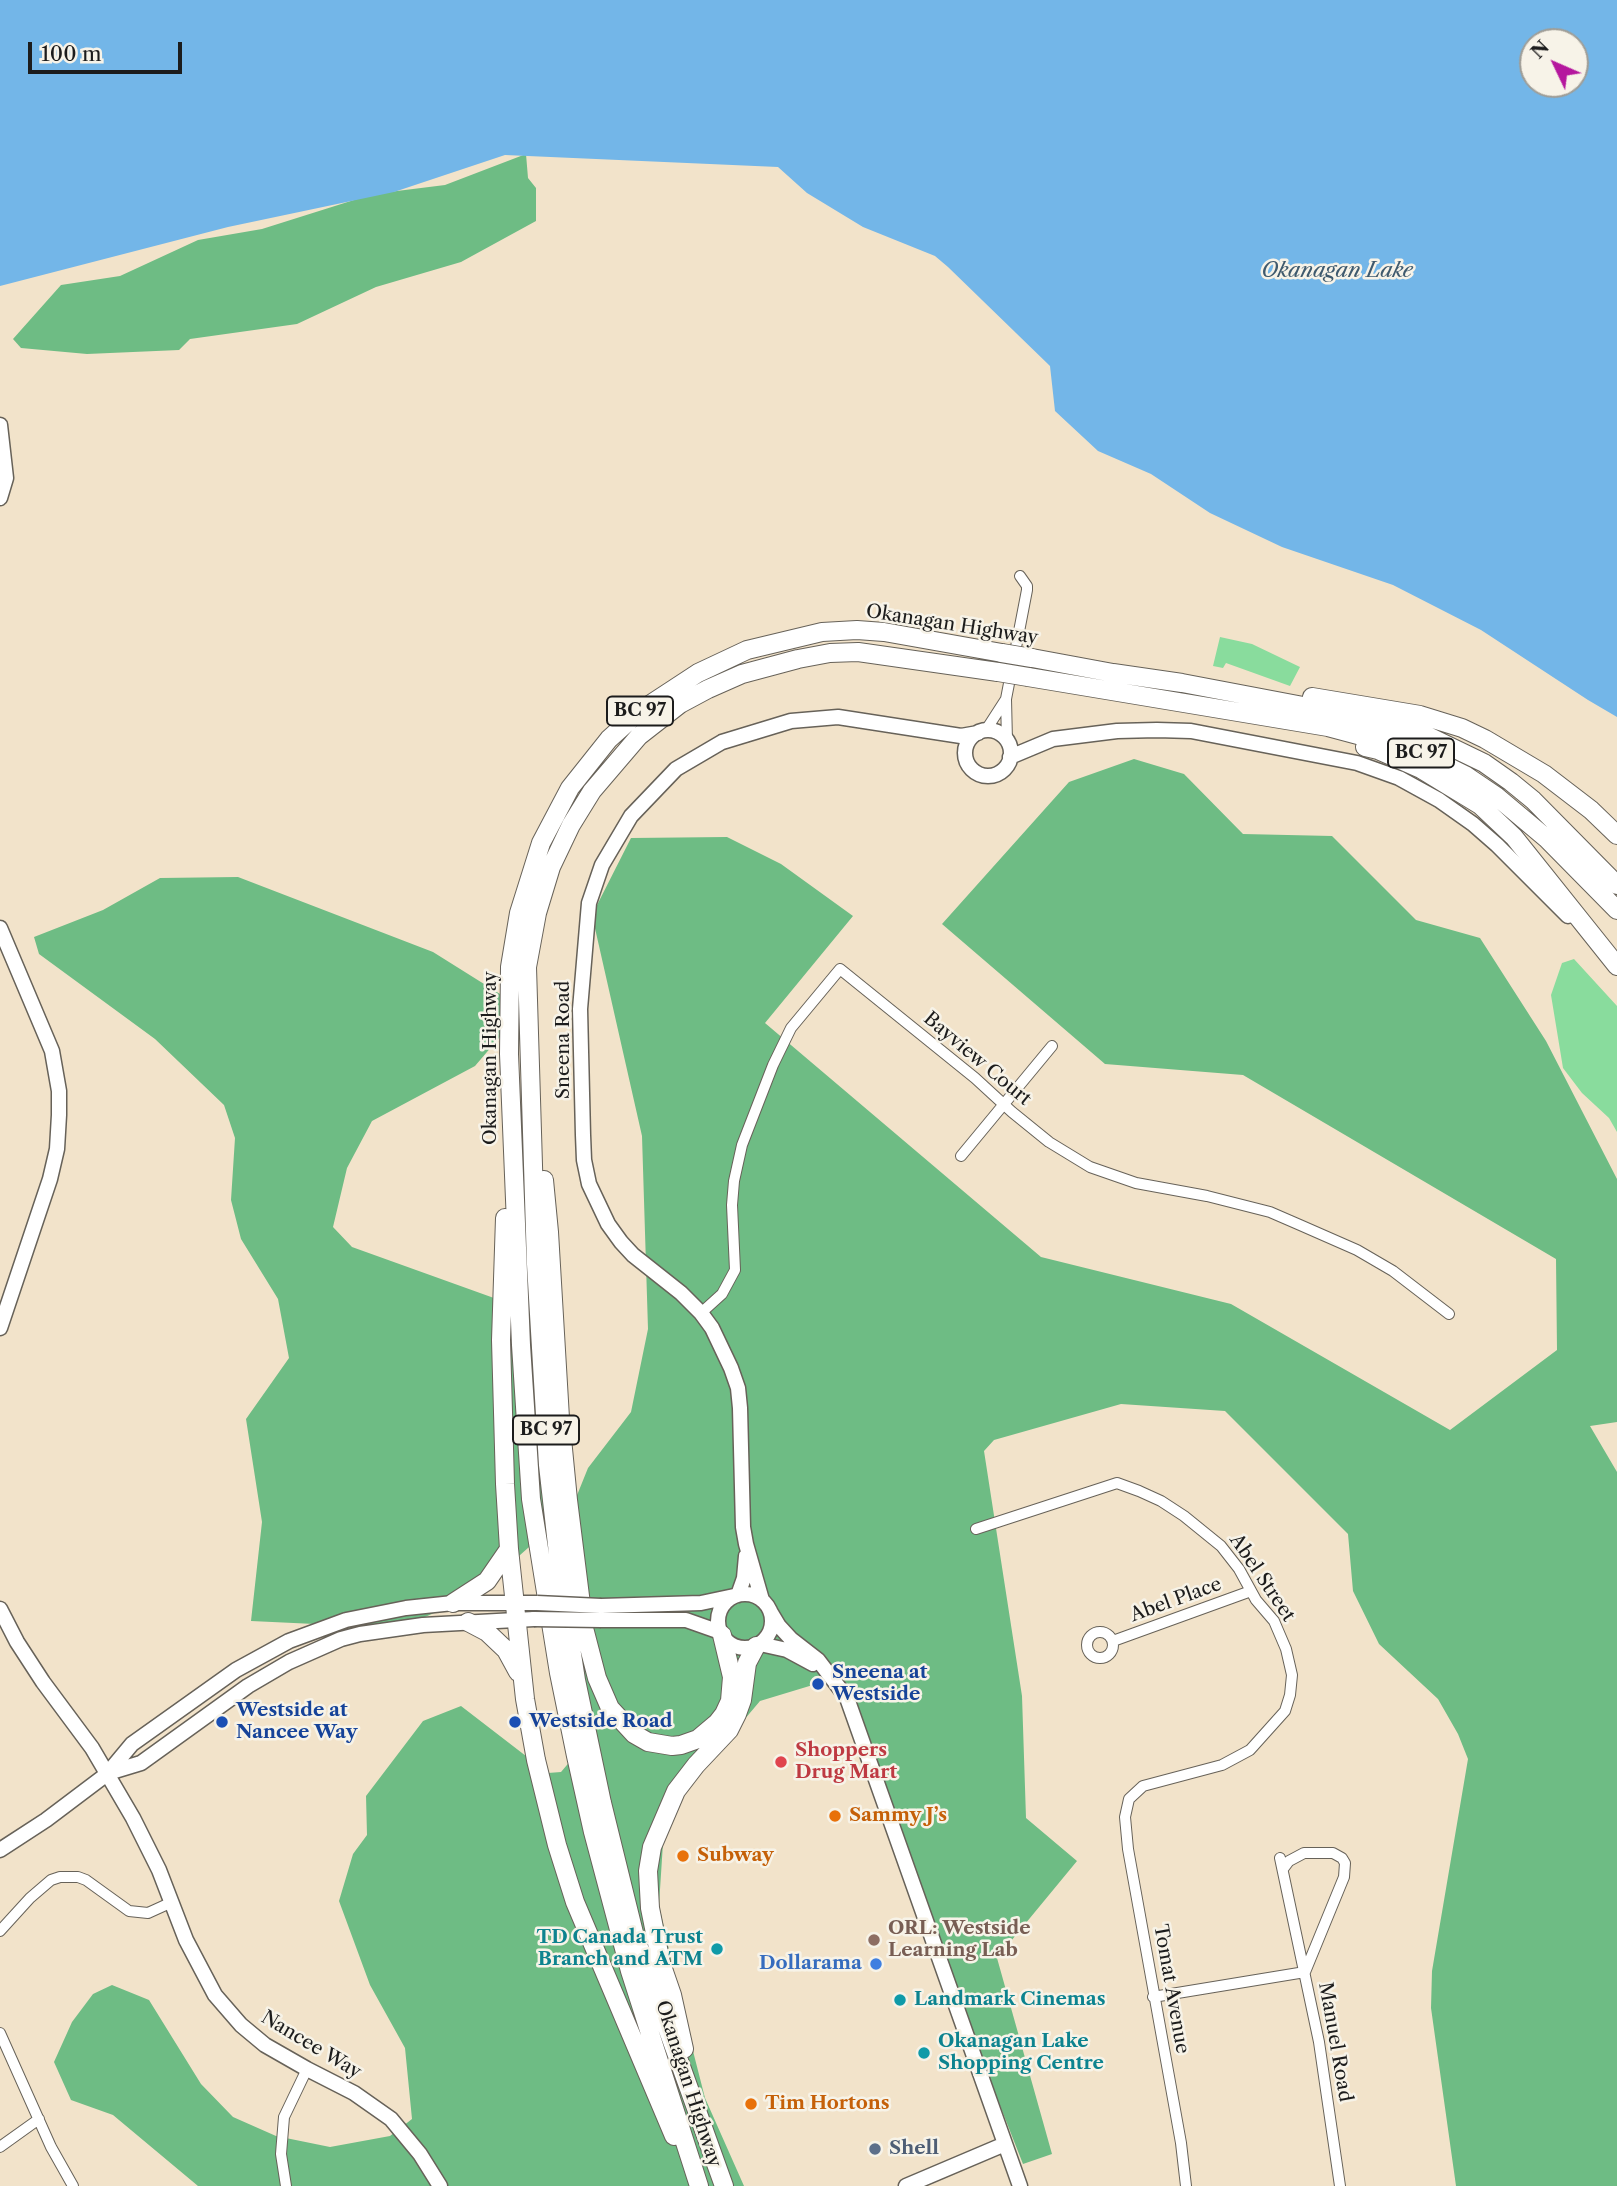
<!DOCTYPE html>
<meta charset="utf-8">
<style>
body{margin:0}
#map{position:relative;width:1617px;height:2186px;overflow:hidden;background:#f2e3ca;font-family:"Libre Caslon Text",serif}
canvas{display:block}
.north{position:absolute;left:1519px;top:28px;width:70px;height:70px;box-sizing:border-box;background:#f7f3e8;border:2px solid #9f9d96;border-radius:50%;rotate:314deg;font-size:19px;font-weight:700;line-height:28px;text-align:center;color:#1c1c1c}
.north::after{content:'';display:block;margin:auto;width:24px;height:32px;background:#b5179e;clip-path:polygon(50% 0,100% 100%,50% 72%,0 100%)}
.scale{position:absolute;left:28px;top:42px;width:154px;height:32px;box-sizing:border-box;border:4px solid #1c1c1c;border-top:0;padding-left:9px;font-size:21px;line-height:24px;white-space:nowrap;color:#1c1c1c;-webkit-text-stroke:5px #f7f3e8;paint-order:stroke}
</style>
<div id="map">
<canvas width="1617" height="2186"></canvas>
<div class="north">N</div>
<div class="scale">100 m</div>
</div>
<script>
const ctx = document.querySelector('canvas').getContext('2d');
ctx.lineJoin = 'round';
function paint(path, color) { ctx.fillStyle = color; ctx.fill(path, 'evenodd'); }
const shape = rows => new Path2D(rows.map(r => 'M' + r).join(''));
function strokePath(path, color, width, dash) { ctx.strokeStyle = color; ctx.lineWidth = width; ctx.lineCap = dash ? 'butt' : 'round'; ctx.setLineDash(dash || []); ctx.stroke(path); }
function drawText(font, color, halo, rows, align = 'center') {
  ctx.font = font + ' "Libre Caslon Text",serif'; ctx.lineWidth = 5; ctx.setLineDash([]); ctx.textBaseline = 'middle'; ctx.strokeStyle = halo; ctx.fillStyle = color; for (const [text, x, y, turn = 0] of rows) {
    ctx.save(); ctx.translate(x, y); ctx.rotate((+turn || 0) * Math.PI / 180); ctx.textAlign = isNaN(turn) ? turn : align; if (halo) ctx.strokeText(text, 0, 0); ctx.fillText(text, 0, 0); ctx.restore();
  }
}
const green = shape([
 [1220,637,1252,644,1300,667,1290,686,1226,663,1223,668,1213,666],
 [1574,959,1617,1006,1617,1132,1609,1118,1582,1093,1563,1068,1551,995,1562,963]
]);
const forest = shape([
 [526,154,528,178,536,188,536,221,461,262,376,287,297,324,190,339,179,350,87,354,21,348,13,339,61,285,120,276,198,240,262,229,373,194,445,185],
 [1134,759,1184,774,1243,834,1332,836,1416,920,1480,938,1546,1041,1617,1179,1617,1422,1590,1426,1617,1472,1617,2186,1456,2186,1431,2008,1432,1971,1468,1759,1458,1734,1438,1699,1379,1644,1353,1591,1348,1534,1225,1411,1121,1404,994,1440,984,1451,1022,1696,1026,1818,1077,1861,997,1958,1052,2154,1023,2164,842,1704,826,1681,760,1701,685,1790,663,1843,659,1905,682,2008,705,2098,744,2186,198,2186,113,2115,71,2100,54,2062,72,2022,93,1994,112,1985,149,2000,201,2084,233,2117,276,2136,330,2147,390,2136,412,2119,405,2048,370,1985,339,1901,353,1854,367,1835,366,1796,423,1721,461,1706,548,1773,561,1772,572,1759,565,1525,588,1468,631,1412,648,1329,642,1136,592,915,631,838,727,837,781,864,853,916,765,1023,1041,1257,1231,1304,1450,1430,1557,1350,1556,1259,1243,1075,1105,1064,942,924,1069,782],
 [238,877,433,952,508,999,510,1025,475,1066,372,1121,347,1168,333,1227,352,1247,544,1316,546,1532,475,1595,400,1628,251,1621,262,1522,246,1419,289,1358,278,1299,241,1239,231,1200,235,1138,224,1105,155,1039,39,954,34,937,103,910,160,878]
]);
const water = shape([
 [0,0,1617,0,1617,717,1588,700,1481,630,1393,585,1282,547,1210,513,1151,474,1098,451,1055,411,1050,366,948,267,935,256,863,227,807,193,778,167,505,155,394,192,228,227,0,286],
 [1533,42,1575,42,1575,84,1533,84]
]);
const street = shape([
 [986,730,1006,699],
 [1007,741,1006,699,1027,590,1027,586,1020,576],
 [961,1156,1052,1046],
 [701,1313,722,1294,735,1270,732,1205,734,1181,742,1145,773,1065,791,1028,840,969,975,1078,1012,1112,1049,1142,1090,1167,1136,1183,1207,1196,1270,1212,1300,1225,1357,1250,1393,1271,1449,1314],
 [976,1529,1117,1483,1139,1491,1161,1501,1184,1516,1221,1546,1239,1569,1256,1600,1274,1621,1286,1649,1292,1675,1290,1695,1285,1711,1250,1750,1222,1765,1143,1786,1129,1799,1125,1817,1128,1849,1181,2143,1186,2186],
 '1087 1645a13 13 0 1 1 26 0a13 13 0 1 1-26 0Z',
 [1113,1641,1251,1591],
 [1280,1858,1319,2042,1340,2186],
 [1283,1869,1289,1861,1304,1853,1333,1853,1342,1858,1345,1863,1344,1877,1305,1972],
 [0,1931,30,1898,51,1880,60,1877,78,1877,86,1880,129,1911,148,1913,170,1903],
 [1153,1997,1305,1972],
 [0,2033,51,2147,73,2186],
 [0,2147,39,2119],
 [286,2186,281,2154,284,2117,307,2069]
]);
const secondary = shape([
 [0,425,6,478,0,498],
 '965 753a23 23 0 1 1 46 0a23 23 0 1 1-46 0Z',
 [1010,757,1053,739,1117,731,1157,730,1191,731,1357,763,1399,778,1439,800,1473,824,1497,845,1568,916],
 [0,928,52,1051,59,1091,59,1115,57,1149,50,1179,0,1328],
 '718 1621a27 27 0 1 1 54 0a27 27 0 1 1-54 0Z',
 [738,1595,744,1578,746,1556],
 [762,1600,746,1544,743,1527,740,1408,738,1388,731,1368,712,1328,701,1313,681,1293,633,1255,621,1242,608,1224,589,1184,584,1160,583,1135,580,1009,589,903,602,865,631,816,676,769,722,742,791,721,838,717,961,736,978,733],
 [601,1606,701,1603,734,1596],
 [0,1609,17,1642,43,1682,92,1748,133,1818,159,1870,186,1940,215,1995,241,2025,265,2045,307,2069,354,2093,391,2119,420,2154,440,2186],
 [770,1611,779,1626,791,1639,818,1660,847,1698,1020,2186],
 [601,1620,686,1620,720,1632],
 [760,1644,787,1650,813,1664],
 [108,1773,141,1763,248,1686,289,1662,341,1639,360,1634,423,1625,534,1619],
 [0,1850,46,1820,107,1774,132,1744,236,1670,289,1641,346,1620,406,1608,453,1603,537,1603],
 [906,2186,1005,2144]
]);
const highway = shape([
 [1032,658,1113,673,1182,683,1319,709,1426,735,1484,763,1511,782,1533,800,1617,885],
 [1028,677,1328,727,1414,750,1465,775,1496,796,1546,838,1617,910],
 [1312,697,1420,715,1462,728,1485,739,1544,774,1591,810,1617,835],
 [1365,747,1378,750,1421,769,1480,805,1514,837,1617,966],
 [544,1180,549,1232,560,1418,568,1500,584,1628,597,1678,610,1708,634,1734,648,1742,672,1746,681,1745,698,1739,717,1723,724,1714,730,1701,732,1677,722,1635],
 [505,1218,501,1340,505,1484,509,1549,525,1699,536,1760,557,1845,575,1902,674,2136],
 [453,1603,487,1581,509,1549],
 [468,1622,487,1632,506,1650,518,1672],
 [684,2049,672,1995,661,1963,650,1908,648,1871,652,1847,676,1791,696,1765,729,1730,737,1714,742,1700,747,1663,756,1646],
 [699,2186,630,1971,593,1832,576,1756,559,1673,531,1499,521,1345,509,1054,510,967,519,913,541,843,570,788,609,739,640,711,698,673,747,650,822,632,857,630,884,632,1002,653],
 [724,2186,655,1994,634,1933,602,1803,576,1680,562,1589,548,1465,536,1264,527,967,537,913,551,867,571,825,592,791,639,736,680,704,708,689,742,674,798,659,830,653,858,652,998,672]
]);
const secondaryBridge = shape([
 [537,1603,601,1606],
 [534,1619,601,1620]
]);
const highwayBridge = shape([
 [1002,653,1032,658],
 [998,672,1028,677]
]);
const markers = [
 [818,1684,7,"#1a4fb4"],
 [222,1722,7,"#1a4fb4"],
 [515,1722,7,"#1a4fb4"],
 [781,1762,7,"#e0444e"],
 [835,1816,7,"#e8710a"],
 [683,1856,7,"#e8710a"],
 [874,1940,7,"#8d6e63"],
 [717,1949,7,"#0f9aa8"],
 [876,1964,7,"#3f7fe0"],
 [900,2000,7,"#0f9aa8"],
 [924,2053,7,"#0f9aa8"],
 [751,2104,7,"#e8710a"],
 [875,2149,7,"#5c6f8a"]
];
const shields = [
 [640,711,66],
 [1421,753,66],
 [546,1430,66]
];
const shieldNames = [
 ["BC 97",640,711],
 ["BC 97",1421,753],
 ["BC 97",546,1430]
];
const streetNames = [
 ["Okanagan Highway",952,625,9],
 ["Sneena Road",564,1040,-90],
 ["Okanagan Highway",491,1058,-90],
 ["Bayview Court",977,1059,40],
 ["Abel Street",1262,1578,56],
 ["Abel Place",1176,1600,-20],
 ["Tomat Avenue",1171,1989,80],
 ["Manuel Road",1335,2042,80],
 ["Nancee Way",311,2045,31],
 ["Okanagan Highway",688,2084,72]
];
const transitNames = [
 ["Sneena at",832,1673],
 ["Westside",832,1695],
 ["Westside at",236,1711],
 ["Nancee Way",236,1733],
 ["Westside Road",529,1722]
];
const healthNames = [
 ["Shoppers",795,1751],
 ["Drug Mart",795,1773]
];
const foodNames = [
 ["Sammy J’s",849,1816],
 ["Subway",697,1856],
 ["Tim Hortons",765,2104]
];
const educationNames = [
 ["ORL: Westside",888,1929],
 ["Learning Lab",888,1951]
];
const cultureNames = [
 ["TD Canada Trust",703,1938,"right"],
 ["Branch and ATM",703,1960,"right"],
 ["Landmark Cinemas",914,2000],
 ["Okanagan Lake",938,2042],
 ["Shopping Centre",938,2064]
];
const shopNames = [
 ["Dollarama",862,1964]
];
const serviceNames = [
 ["Shell",889,2149]
];
const waterNames = [
 ["Okanagan Lake",1337,271]
];
paint(green, '#89dc9d');
paint(forest, '#6ebc84');
paint(water, '#73b6e8');
strokePath(street, '#676259', 12);
strokePath(secondary, '#676259', 17);
strokePath(highway, '#676259', 20);
strokePath(street, '#fff', 10);
strokePath(secondary, '#fff', 14);
strokePath(highway, '#fff', 18);
strokePath(secondaryBridge, '#676259', 17, []);
strokePath(highwayBridge, '#676259', 20, []);
strokePath(secondaryBridge, '#fff', 14);
strokePath(highwayBridge, '#fff', 18);
for (const [x, y, r, color] of markers) { const dot = new Path2D(); dot.arc(x, y, r, 0, 2 * Math.PI); ctx.fillStyle = color; ctx.fill(dot); strokePath(dot, '#f7f3e8', 2.5); }
for (const [x, y, w] of shields) { const box = new Path2D(); box.roundRect(x - w / 2, y - 14.5, w, 29, 5); ctx.fillStyle = '#f7f3e8'; ctx.fill(box); strokePath(box, '#1c1c1c', 2); }
drawText('bold 18px', '#1c1c1c', null, shieldNames);
drawText('19px', '#1c1c1c', '#f7f3e8', streetNames);
drawText('bold 19px', '#164399', '#f7f3e8', transitNames, 'left');
drawText('bold 19px', '#be3a42', '#f7f3e8', healthNames, 'left');
drawText('bold 19px', '#c56008', '#f7f3e8', foodNames, 'left');
drawText('bold 19px', '#785e54', '#f7f3e8', educationNames, 'left');
drawText('bold 19px', '#0d838f', '#f7f3e8', cultureNames, 'left');
drawText('bold 19px', '#366cbe', '#f7f3e8', shopNames, 'right');
drawText('bold 19px', '#4e5e75', '#f7f3e8', serviceNames, 'left');
drawText('italic 21px', '#3f5a6e', '#f7f3e8', waterNames);
</script>
